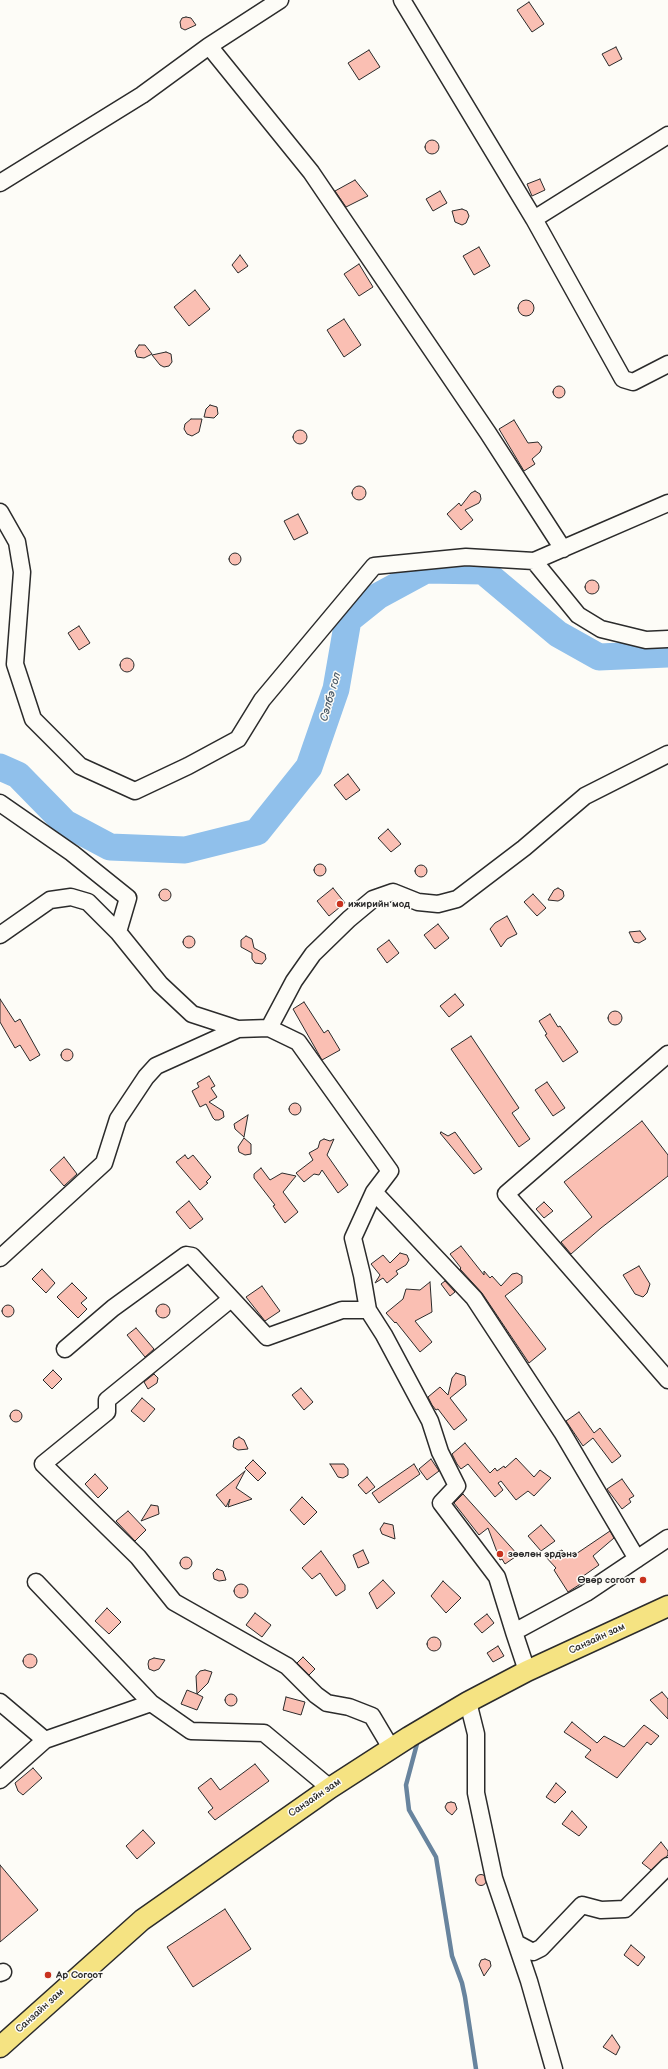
<!DOCTYPE html>
<meta charset="utf-8">
<style>
body{margin:0}
canvas{display:block;background:#fdfcf7}
</style>
<canvas width="668" height="2069"></canvas>
<script>
const ctx = document.querySelector('canvas').getContext('2d');
ctx.lineJoin = 'round';
const shape = rows => new Path2D(rows.map(r => 'M' + r).join(''));
function strokePath(path, color, width, dash) { ctx.strokeStyle = color; ctx.lineWidth = width; ctx.lineCap = dash ? 'butt' : 'round'; ctx.setLineDash(dash || []); ctx.stroke(path); }
function paint(path, color) { ctx.fillStyle = color; ctx.fill(path, 'evenodd'); }
function drawText(font, color, halo, rows, align = 'center') {
  ctx.font = font + ' "Balsamiq Sans",sans-serif'; ctx.lineWidth = 3; ctx.setLineDash([]); ctx.textBaseline = 'middle'; ctx.strokeStyle = halo; ctx.fillStyle = color; for (const [text, x, y, turn = 0] of rows) {
    ctx.save(); ctx.translate(x, y); ctx.rotate((+turn || 0) * Math.PI / 180); ctx.textAlign = isNaN(turn) ? turn : align; if (halo) ctx.strokeText(text, 0, 0); ctx.fillText(text, 0, 0); ctx.restore();
  }
}
const stream = shape([
 [418,1740,406,1785,409,1810,436,1857,452,1956,462,1983,465,1997,476,2069]
]);
const river = shape([
 [0,767,18,775,65,823,110,847,185,850,257,832,309,767,336,689,348,620,378,596,426,570,483,571,558,634,599,657,668,654]
]);
const building = shape([
 [529,2,544,24,532,32,517,10,529,2],
 [186,17,191,18,196,25,185,30,181,28,180,22,182,18,186,17],
 [616,47,622,59,609,66,602,54,616,47],
 [369,50,380,67,359,80,348,63,369,50],
 '425 147a7 7 0 1 1 14 0a7 7 0 1 1-14 0Z',
 [540,179,545,190,532,196,527,184,540,179],
 [355,180,368,196,346,207,335,191,355,180],
 [440,191,447,203,433,211,426,199,440,191],
 [462,209,467,211,469,216,466,223,462,225,455,222,452,211,462,209],
 [479,247,490,266,474,275,463,256,479,247],
 [240,255,248,266,238,273,232,265,240,255],
 [359,264,373,287,359,296,344,274,359,264],
 [195,290,210,309,189,326,174,307,195,290],
 '518 308a8 8 0 1 1 16 0a8 8 0 1 1-16 0Z',
 [344,319,361,345,344,357,327,330,344,319],
 [139,345,145,345,152,354,144,358,137,357,135,351,139,345],
 [166,352,171,354,172,362,169,366,164,367,160,365,152,355,166,352],
 '553 392a6 6 0 1 1 12 0a6 6 0 1 1-12 0Z',
 [210,405,217,407,218,414,214,418,204,417,206,409,210,405],
 [191,419,202,419,199,432,192,436,187,434,184,429,185,424,191,419],
 [514,420,528,443,538,442,542,447,540,452,532,459,535,464,524,471,499,429,514,420],
 '293 437a7 7 0 1 1 14 0a7 7 0 1 1-14 0Z',
 '352 493a7 7 0 1 1 14 0a7 7 0 1 1-14 0Z',
 [475,491,480,494,481,499,479,503,465,510,473,520,461,530,447,514,459,503,461,506,471,493,475,491],
 [298,514,308,533,294,540,284,521,298,514],
 '229 559a6 6 0 1 1 12 0a6 6 0 1 1-12 0Z',
 '585 587a7 7 0 1 1 14 0a7 7 0 1 1-14 0Z',
 [79,626,90,643,79,650,68,633,79,626],
 '120 665a7 7 0 1 1 14 0a7 7 0 1 1-14 0Z',
 [348,774,360,790,346,800,334,785,348,774],
 [388,829,401,844,391,852,378,838,388,829],
 '314 870a6 6 0 1 1 12 0a6 6 0 1 1-12 0Z',
 '415 871a6 6 0 1 1 12 0a6 6 0 1 1-12 0Z',
 [333,888,345,903,329,916,317,901,333,888],
 [558,888,563,891,564,896,562,899,558,901,548,900,554,890,558,888],
 '159 895a6 6 0 1 1 12 0a6 6 0 1 1-12 0Z',
 [533,894,546,908,537,916,524,902,533,894],
 [507,916,517,934,507,939,501,947,490,929,495,923,507,916],
 [438,924,449,938,435,949,424,935,438,924],
 [640,931,646,939,639,943,634,942,629,932,640,931],
 '183 942a6 6 0 1 1 12 0a6 6 0 1 1-12 0Z',
 [246,936,252,939,254,948,265,954,266,959,262,964,255,963,252,959,252,953,241,947,241,940,246,936],
 [389,940,399,953,387,963,377,949,389,940],
 [455,994,464,1005,449,1017,440,1006,455,994],
 [0,999,15,1022,20,1019,40,1055,30,1061,20,1045,15,1048,0,1022,0,999],
 [304,1002,324,1033,328,1030,340,1050,322,1060,293,1009,304,1002],
 '608 1018a7 7 0 1 1 14 0a7 7 0 1 1-14 0Z',
 [550,1014,558,1027,560,1026,578,1052,563,1062,545,1035,547,1034,539,1021,550,1014],
 [471,1036,519,1108,512,1113,530,1139,519,1147,451,1049,471,1036],
 '61 1055a6 6 0 1 1 12 0a6 6 0 1 1-12 0Z',
 [209,1076,215,1086,211,1088,217,1097,209,1102,223,1111,224,1117,219,1120,215,1120,213,1118,206,1104,200,1107,192,1091,199,1087,197,1083,209,1076],
 [547,1082,565,1108,553,1116,535,1090,547,1082],
 '289 1109a6 6 0 1 1 12 0a6 6 0 1 1-12 0Z',
 [248,1115,244,1137,235,1129,234,1124,248,1115],
 [642,1121,668,1155,668,1176,601,1228,571,1254,561,1242,592,1217,564,1182,642,1121],
 [441,1132,448,1136,455,1132,482,1169,474,1174,440,1133,441,1132],
 [244,1138,251,1144,251,1154,245,1155,239,1152,238,1147,244,1138],
 [324,1139,330,1141,334,1139,327,1155,348,1185,338,1193,322,1170,319,1175,314,1174,304,1182,296,1173,313,1160,309,1153,318,1148,320,1141,324,1139],
 [185,1155,188,1159,193,1155,211,1177,206,1182,208,1183,200,1190,176,1162,185,1155],
 [64,1157,77,1174,64,1186,50,1170,64,1157],
 [261,1168,270,1180,282,1173,296,1176,283,1192,298,1212,285,1223,273,1206,275,1205,254,1178,254,1174,261,1168],
 [189,1201,203,1219,190,1229,176,1212,189,1201],
 [544,1202,553,1211,544,1218,536,1209,544,1202],
 [461,1246,484,1275,484,1271,490,1278,492,1276,501,1286,512,1274,517,1273,522,1276,522,1283,505,1296,546,1349,529,1363,482,1293,460,1269,461,1268,450,1254,461,1246],
 [400,1253,407,1255,409,1260,406,1265,396,1271,398,1274,387,1283,383,1278,375,1283,380,1275,371,1264,383,1255,390,1263,400,1253],
 [639,1266,650,1284,647,1293,643,1297,635,1294,623,1275,639,1266],
 [42,1269,55,1283,46,1293,32,1279,42,1269],
 [445,1281,455,1292,450,1296,441,1284,445,1281],
 [430,1282,432,1312,415,1321,432,1342,420,1352,396,1322,395,1323,386,1313,403,1299,406,1289,420,1290,430,1282],
 [72,1283,87,1298,81,1303,87,1309,78,1318,57,1297,72,1283],
 [262,1286,280,1311,265,1321,246,1297,262,1286],
 '156 1311a7 7 0 1 1 14 0a7 7 0 1 1-14 0Z',
 '2 1311a6 6 0 1 1 12 0a6 6 0 1 1-12 0Z',
 [136,1328,154,1349,145,1357,127,1335,136,1328],
 [53,1370,62,1379,52,1389,43,1380,53,1370],
 [456,1373,465,1376,466,1385,450,1398,467,1420,454,1430,438,1409,436,1410,432,1405,428,1397,440,1387,448,1395,452,1378,456,1373],
 [154,1374,158,1378,157,1383,148,1389,144,1382,154,1374],
 [301,1388,313,1402,304,1410,292,1395,301,1388],
 [142,1398,155,1409,144,1422,131,1411,142,1398],
 '10 1416a6 6 0 1 1 12 0a6 6 0 1 1-12 0Z',
 [579,1412,594,1433,600,1428,621,1456,612,1463,593,1438,583,1446,566,1421,579,1412],
 [239,1437,244,1440,248,1449,238,1450,233,1447,234,1440,239,1437],
 [465,1443,490,1473,495,1468,497,1471,504,1466,505,1468,516,1458,534,1477,540,1470,551,1478,534,1496,528,1491,516,1500,501,1481,498,1483,503,1490,495,1497,468,1464,461,1469,457,1464,452,1454,465,1443],
 [431,1459,439,1471,427,1480,419,1469,431,1459],
 [253,1460,266,1473,258,1481,245,1468,253,1460],
 [330,1464,344,1464,348,1469,348,1475,343,1478,338,1477,330,1464],
 [414,1464,420,1474,379,1503,372,1493,414,1464],
 [245,1471,236,1488,252,1499,228,1507,230,1499,226,1507,216,1495,245,1471],
 [95,1474,108,1488,98,1498,85,1484,95,1474],
 [367,1477,375,1487,366,1494,358,1485,367,1477],
 [622,1479,634,1496,629,1499,631,1502,622,1509,607,1489,622,1479],
 [463,1494,491,1525,518,1555,505,1564,502,1559,500,1560,488,1528,479,1535,454,1503,463,1494],
 [302,1497,317,1512,304,1525,290,1510,302,1497],
 [151,1505,158,1506,159,1514,141,1521,151,1505],
 [128,1511,146,1530,135,1541,116,1521,128,1511],
 [384,1523,393,1525,395,1539,382,1534,380,1529,384,1523],
 [541,1525,555,1541,541,1551,528,1536,541,1525],
 [610,1531,614,1538,593,1556,599,1565,579,1579,582,1583,568,1592,554,1570,556,1568,545,1556,562,1550,570,1558,610,1531],
 [363,1550,369,1563,358,1568,353,1555,363,1550],
 [321,1551,345,1585,345,1590,336,1596,320,1573,312,1579,302,1568,321,1551],
 '180 1563a6 6 0 1 1 12 0a6 6 0 1 1-12 0Z',
 [217,1569,223,1571,226,1580,219,1581,214,1579,213,1573,217,1569],
 [383,1580,395,1593,377,1609,369,1593,383,1580],
 [443,1581,461,1598,446,1613,431,1596,443,1581],
 '234 1591a7 7 0 1 1 14 0a7 7 0 1 1-14 0Z',
 [107,1608,121,1622,109,1634,95,1621,107,1608],
 [255,1613,271,1625,262,1637,246,1625,255,1613],
 [487,1614,494,1623,482,1633,474,1624,487,1614],
 '427 1644a7 7 0 1 1 14 0a7 7 0 1 1-14 0Z',
 [498,1646,504,1656,493,1662,487,1653,498,1646],
 '23 1661a7 7 0 1 1 14 0a7 7 0 1 1-14 0Z',
 [303,1657,315,1669,309,1675,297,1663,303,1657],
 [154,1658,165,1660,159,1669,154,1671,149,1669,148,1664,149,1660,154,1658],
 [205,1670,212,1672,208,1683,197,1694,203,1697,197,1710,181,1704,187,1690,197,1694,196,1676,200,1671,205,1670],
 [662,1692,668,1699,668,1719,650,1700,662,1692],
 '225 1700a6 6 0 1 1 12 0a6 6 0 1 1-12 0Z',
 [286,1697,305,1702,301,1715,283,1710,286,1697],
 [572,1722,597,1743,604,1736,624,1747,644,1725,659,1736,651,1745,647,1742,617,1778,585,1757,591,1750,564,1732,572,1722],
 [255,1764,269,1781,215,1820,208,1812,213,1808,198,1788,211,1778,220,1790,255,1764],
 [33,1768,42,1778,23,1795,18,1791,15,1783,33,1768],
 [556,1783,566,1792,555,1803,546,1797,556,1783],
 [451,1802,455,1803,457,1809,452,1815,447,1811,445,1807,447,1803,451,1802],
 [572,1811,587,1827,579,1836,562,1824,572,1811],
 [143,1830,155,1843,137,1859,126,1846,143,1830],
 [661,1842,668,1851,668,1855,651,1870,642,1863,661,1842],
 [0,1865,38,1910,0,1942,0,1865],
 '475.5 1880a5.5 5.5 0 1 1 11 0a5.5 5.5 0 1 1-11 0Z',
 [225,1909,251,1949,193,1987,167,1947,225,1909],
 [631,1945,645,1957,638,1966,624,1955,631,1945],
 [485,1959,490,1961,491,1966,484,1976,479,1965,481,1960,485,1959],
 [612,2035,620,2047,616,2055,603,2047,612,2035]
]);
const minor = shape([
 [402,0,534,219,623,379,633,382,668,364],
 [209,46,311,172,488,433,563,549],
 [0,183,142,95,209,46,280,0],
 [534,219,668,135],
 [0,512,17,542,22,572,15,664,33,719,80,766,135,791,188,766,238,739,262,700,374,566,466,557,534,561,668,503],
 [534,561,578,615,601,629,646,640,668,639],
 [0,803,72,853,128,898,118,932],
 [0,935,50,900,71,897,88,902,118,932,160,984,192,1014,238,1029,269,1028],
 [668,1054,506,1194,668,1380],
 [374,1192,474,1298,562,1432,637,1559],
 [0,1258,104,1163,118,1119,146,1077,156,1066,238,1029],
 [231,1299,107,1400,107,1412,43,1464,138,1557,174,1602,287,1666,316,1695,327,1703,349,1707,372,1716,391,1748],
 [65,1349,113,1308,186,1255,192,1256,267,1337,342,1310,368,1310],
 [36,1582,151,1703,191,1731,264,1733,330,1788],
 [514,1632,497,1577,441,1503,457,1486,440,1452,430,1421,384,1335,368,1310,362,1275,353,1238,374,1192,390,1171,298,1042,269,1028,294,981,313,954,349,919,373,899,393,892,418,902,438,904,457,899,524,848,585,796,668,754],
 [527,1671,514,1632,586,1593,668,1538],
 [0,1702,45,1740,151,1703],
 [468,1702,476,1734,476,1793,494,1878,529,1981,554,2069],
 [0,1780,45,1740],
 [516,1943,533,1952,541,1948,582,1905,601,1910,625,1909,668,1866],
 [0,1973,3,1972]
]);
const major = shape([
 [0,2047,142,1920,330,1788,409,1737,468,1702,527,1671,668,1606]
]);
const markers = [
 [340,904,4,"#c8321e"],
 [500,1554,4,"#c8321e"],
 [643,1580,4,"#c8321e"],
 [48,1975,4,"#c8321e"]
];
const poiNames = [
 ["ижирийн мод",348,904],
 ["зөөлөн эрдэнэ",508,1554],
 ["Өвөр согоот",635,1580,"right"],
 ["Ар Согоот",56,1975]
];
const streetNames = [
 ["Санзайн зам",597,1639,-25],
 ["Санзайн зам",315,1798,-34],
 ["Санзайн зам",40,2011,-42]
];
const waterNames = [
 ["Сэлбэ гол",331,697,-74]
];
strokePath(stream, '#68849e', 4.5);
strokePath(river, '#90c0eb', 27);
paint(building, '#fabfb3');
strokePath(building, '#2b2b2b', 1);
strokePath(minor, '#2b2b2b', 19);
strokePath(major, '#2b2b2b', 23);
strokePath(minor, '#fdfcf7', 16);
strokePath(major, '#f5e382', 20);
for (const [x, y, r, color] of markers) { const dot = new Path2D(); dot.arc(x, y, r, 0, 2 * Math.PI); ctx.fillStyle = color; ctx.fill(dot); strokePath(dot, '#fdfcf7', 1.5); }
drawText('bold 10px', '#2b2b2b', '#fdfcf7', poiNames, 'left');
drawText('10px', '#2b2b2b', '#fdfcf7', streetNames);
drawText('italic 11px', '#495865', '#fdfcf7', waterNames);
</script>
